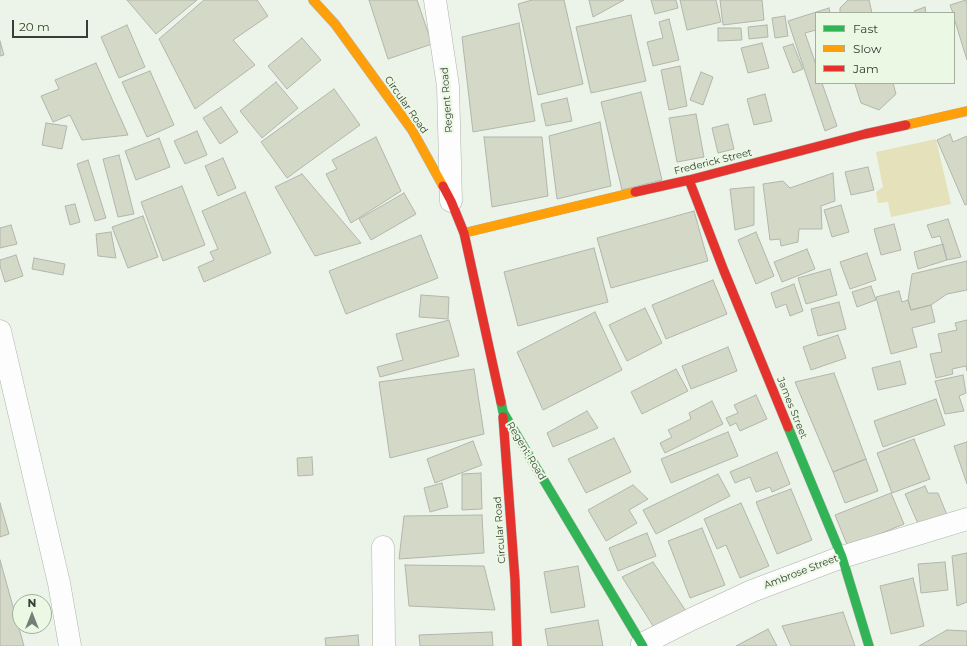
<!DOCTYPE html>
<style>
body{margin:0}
#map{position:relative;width:967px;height:646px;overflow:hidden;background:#ecf4e9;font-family:Montserrat,sans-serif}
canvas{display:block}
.legend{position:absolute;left:815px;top:12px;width:140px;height:72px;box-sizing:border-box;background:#ebf9e4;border:1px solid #a3ae9e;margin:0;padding:5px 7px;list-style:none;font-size:12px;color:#383e36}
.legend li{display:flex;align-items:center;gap:8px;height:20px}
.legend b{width:20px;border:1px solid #a3ae9e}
.north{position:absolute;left:12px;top:594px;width:40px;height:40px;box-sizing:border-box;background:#ebf9e4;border:1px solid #a3ae9e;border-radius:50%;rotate:0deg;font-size:11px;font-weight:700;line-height:16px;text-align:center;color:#383e36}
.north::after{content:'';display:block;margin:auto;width:14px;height:18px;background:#777e75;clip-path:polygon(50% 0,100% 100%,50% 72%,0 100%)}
.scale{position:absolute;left:12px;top:20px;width:76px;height:18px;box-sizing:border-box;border:2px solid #383e36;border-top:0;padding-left:5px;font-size:12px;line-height:14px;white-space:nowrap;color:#383e36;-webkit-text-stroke:3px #ebf9e4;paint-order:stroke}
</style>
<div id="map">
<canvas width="967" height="646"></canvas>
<ul class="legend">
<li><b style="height:5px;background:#30b455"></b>Fast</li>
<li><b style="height:5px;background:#ff9f0a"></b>Slow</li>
<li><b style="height:5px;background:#e5322d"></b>Jam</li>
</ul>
<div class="north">N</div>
<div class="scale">20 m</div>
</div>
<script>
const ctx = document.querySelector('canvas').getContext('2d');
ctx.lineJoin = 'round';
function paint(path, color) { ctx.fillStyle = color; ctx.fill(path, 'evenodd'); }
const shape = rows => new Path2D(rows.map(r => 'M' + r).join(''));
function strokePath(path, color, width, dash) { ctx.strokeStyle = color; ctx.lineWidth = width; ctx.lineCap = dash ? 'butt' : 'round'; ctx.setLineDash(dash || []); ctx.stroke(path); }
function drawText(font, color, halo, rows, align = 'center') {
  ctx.font = font + ' Montserrat,sans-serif'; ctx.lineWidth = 4; ctx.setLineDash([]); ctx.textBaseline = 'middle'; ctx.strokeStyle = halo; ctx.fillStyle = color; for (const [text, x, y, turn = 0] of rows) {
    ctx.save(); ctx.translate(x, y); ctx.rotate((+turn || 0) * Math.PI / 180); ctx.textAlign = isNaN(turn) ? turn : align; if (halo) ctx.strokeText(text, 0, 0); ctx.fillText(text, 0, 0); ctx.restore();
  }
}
const green = shape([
 [936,139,951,204,891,217,888,202,878,203,876,192,883,187,876,152]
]);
const building = shape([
 [127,0,197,0,156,34,127,0],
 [204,0,257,0,268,16,233,40,255,65,195,109,159,39,204,0],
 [369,0,417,0,432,44,388,59,369,0],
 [532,0,564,0,583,84,538,95,518,4,532,0],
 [589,0,624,0,593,17,589,0],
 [651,0,676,0,678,8,655,14,651,0],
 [680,0,716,0,721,22,687,30,680,0],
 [720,0,762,0,764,20,723,25,720,0],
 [848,0,869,0,872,13,840,13,840,8,848,0],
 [966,0,967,5,967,60,954,18,954,13,953,13,950,5,966,0],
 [925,7,926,13,915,13,914,11,925,7],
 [829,8,830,13,816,13,816,30,805,33,816,65,816,83,822,83,837,126,825,131,788,21,829,8],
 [631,15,646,81,591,93,576,27,631,15],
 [785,16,788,36,775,38,772,18,785,16],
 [669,19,679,60,653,66,647,42,663,38,659,22,669,19],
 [519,23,535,121,473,132,462,37,519,23],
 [127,25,145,67,119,78,101,37,127,25],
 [767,25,768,37,749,39,748,27,767,25],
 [718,28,741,28,742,40,718,41,718,28],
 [302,38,321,60,287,89,268,66,302,38],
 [0,41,4,55,0,56,0,41],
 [762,43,769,68,748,73,741,48,762,43],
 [793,44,803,69,793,73,783,47,793,44],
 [96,63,128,135,82,140,70,115,53,122,41,96,59,89,55,80,96,63],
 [680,66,687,106,669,110,661,70,680,66],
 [150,71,174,125,147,137,122,82,150,71],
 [701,72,713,77,703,105,690,100,701,72],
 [276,82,298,108,262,138,240,111,276,82],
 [856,83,893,83,896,94,879,110,861,103,855,84,856,83],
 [334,89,360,125,287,178,261,142,334,89],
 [641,92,662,180,622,190,601,102,641,92],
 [765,94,772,121,754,125,747,99,765,94],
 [567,98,572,121,546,126,541,104,567,98],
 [221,107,238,132,220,144,203,118,221,107],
 [696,114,704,157,677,162,669,118,696,114],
 [600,122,611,186,557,199,549,136,600,122],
 [46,123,67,126,62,149,42,145,46,123],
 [728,124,734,149,718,153,712,128,728,124],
 [197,131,207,155,185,164,174,141,197,131],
 [950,134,953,142,967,136,967,204,965,205,937,140,950,134],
 [376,137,401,191,351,223,326,174,337,169,332,160,376,137],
 [484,137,542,137,548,196,492,207,484,137],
 [159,138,170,167,136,180,125,151,159,138],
 [119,155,134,214,118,217,103,159,119,155],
 [223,158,236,188,218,196,205,166,223,158],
 [88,160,106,218,95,221,77,164,88,160],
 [868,167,874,190,851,195,845,172,868,167],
 [833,173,835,201,821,206,822,229,799,229,798,242,781,246,780,239,770,240,763,184,783,181,790,188,833,173],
 [302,174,361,243,315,256,275,187,302,174],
 [182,186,205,245,163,261,141,202,182,186],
 [754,187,754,225,735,230,730,189,754,187],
 [245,192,271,253,204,282,198,267,214,260,210,252,218,249,202,211,245,192],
 [404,193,416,214,371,240,359,219,404,193],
 [75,204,80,222,70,225,65,206,75,204],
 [841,205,849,232,832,237,824,210,841,205],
 [694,211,708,261,611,288,597,238,694,211],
 [143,216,158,257,128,268,112,227,143,216],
 [948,219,961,257,947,260,940,236,932,238,927,225,948,219],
 [894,224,901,250,881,255,874,229,894,224],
 [11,225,17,244,0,248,0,228,11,225],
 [111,232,116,258,98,256,96,234,111,232],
 [756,232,774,276,756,284,738,240,756,232],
 [421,235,438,278,346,314,329,271,421,235],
 [943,244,947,260,918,269,914,252,943,244],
 [594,248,608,302,518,326,504,272,594,248],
 [807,249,815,269,782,282,774,262,807,249],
 [867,253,876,280,850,289,840,262,867,253],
 [16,255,23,276,5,282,0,266,0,260,16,255],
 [34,258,65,264,63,275,32,269,34,258],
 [967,261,967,290,947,294,931,305,911,310,908,300,912,274,967,261],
 [830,269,837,295,806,304,798,278,830,269],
 [713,280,727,314,666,339,652,305,713,280],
 [794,284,803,311,790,316,786,304,776,308,771,293,794,284],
 [871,286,876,300,857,307,852,292,871,286],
 [899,291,902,302,908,300,911,310,931,305,935,322,912,328,917,347,891,354,876,297,899,291],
 [421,295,449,297,448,319,419,317,421,295],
 [839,302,846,329,818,336,811,309,839,302],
 [645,308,662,343,627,361,609,325,645,308],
 [595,312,622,370,543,410,517,352,595,312],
 [449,320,459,356,380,377,377,367,403,360,396,334,449,320],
 [967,320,967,371,966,366,952,369,953,374,936,378,930,354,942,352,938,334,957,330,955,323,967,320],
 [838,335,846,358,811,370,803,347,838,335],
 [728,347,737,371,691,389,682,366,728,347],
 [900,361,906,384,878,390,872,368,900,361],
 [474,369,484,434,390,458,379,382,474,369],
 [676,369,688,391,642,414,631,392,676,369],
 [834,373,866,459,833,472,795,382,834,373],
 [963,375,966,393,959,396,964,411,945,414,935,381,963,375],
 [756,395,767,419,740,431,736,423,730,426,726,418,738,413,734,405,756,395],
 [936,399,945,425,883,447,874,421,936,399],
 [712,401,723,424,665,453,660,443,672,437,668,430,691,419,689,413,712,401],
 [587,411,598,428,553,447,547,433,587,411],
 [728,432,738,456,671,483,661,459,728,432],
 [614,438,631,472,586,493,568,459,614,438],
 [914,439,930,479,892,493,877,453,914,439],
 [473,441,482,465,435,483,427,459,473,441],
 [967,442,967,484,954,446,967,442],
 [777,452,790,484,772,492,770,487,756,492,750,477,735,483,730,472,777,452],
 [312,457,313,475,298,476,297,458,312,457],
 [866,459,878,491,845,503,833,472,866,459],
 [481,473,482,509,462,510,462,474,481,473],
 [718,474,730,496,656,534,643,510,718,474],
 [442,483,448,507,430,512,424,488,442,483],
 [633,485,648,499,629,510,637,523,606,541,588,510,633,485],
 [925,486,928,493,938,493,947,515,919,526,905,494,925,486],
 [791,489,812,540,777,554,756,502,791,489],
 [891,493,904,524,848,547,835,515,891,493],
 [0,503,9,534,0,537,0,503],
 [741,503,769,566,740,578,726,545,717,549,704,519,741,503],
 [482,515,484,553,399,559,404,516,482,515],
 [702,528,725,585,690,598,668,541,702,528],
 [647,533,656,556,618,571,609,548,647,533],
 [967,553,967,602,957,606,952,556,967,553],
 [0,560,24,646,0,646,0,560],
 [653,562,688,614,655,629,622,577,653,562],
 [945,562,948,590,921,593,918,564,945,562],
 [405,565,484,566,495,610,409,606,405,565],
 [578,566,585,607,551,613,544,572,578,566],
 [913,578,924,626,891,634,880,586,913,578],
 [843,612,855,646,791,646,782,626,843,612],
 [598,620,603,646,548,646,545,629,598,620],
 [768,629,777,646,736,646,768,629],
 [947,630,967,631,967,646,919,646,947,630],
 [492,632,493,646,420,646,419,635,492,632],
 [358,635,359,646,326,646,325,638,358,635]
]);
const street = shape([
 [435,0,448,86,451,201],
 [0,331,59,583,70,646],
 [383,547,384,646],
 [642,644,692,619,752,591,842,557,967,519]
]);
const fast = shape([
 [501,402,503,412,643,646],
 [788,427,842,557,869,646]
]);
const slow = shape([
 [313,0,335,24,412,130,443,186],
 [906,125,967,111],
 [464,233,635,192]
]);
const jam = shape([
 [689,180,724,271,788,427],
 [443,186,451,201,464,233,501,402],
 [635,192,689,180,865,134,906,125],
 [503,417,515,580,517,646]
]);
const streetNames = [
 ["Regent Road",447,100,-94],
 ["Circular Road",406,105,55],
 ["Frederick Street",713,162,-14],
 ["James Street",792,408,68],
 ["Regent Road",526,451,59],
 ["Circular Road",500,530,-94],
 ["Ambrose Street",801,572,-21]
];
paint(green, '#e4e1bb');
paint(building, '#d3d8c7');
strokePath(building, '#b1b6ac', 1);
strokePath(street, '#adb3aa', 23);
strokePath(fast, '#adb3aa', 10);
strokePath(slow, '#adb3aa', 10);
strokePath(jam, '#adb3aa', 10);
strokePath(street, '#fcfdfc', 22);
strokePath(fast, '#30b455', 9);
strokePath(slow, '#ff9f0a', 9);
strokePath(jam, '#e5322d', 9);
drawText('10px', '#383e36', '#ebf9e4', streetNames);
</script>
